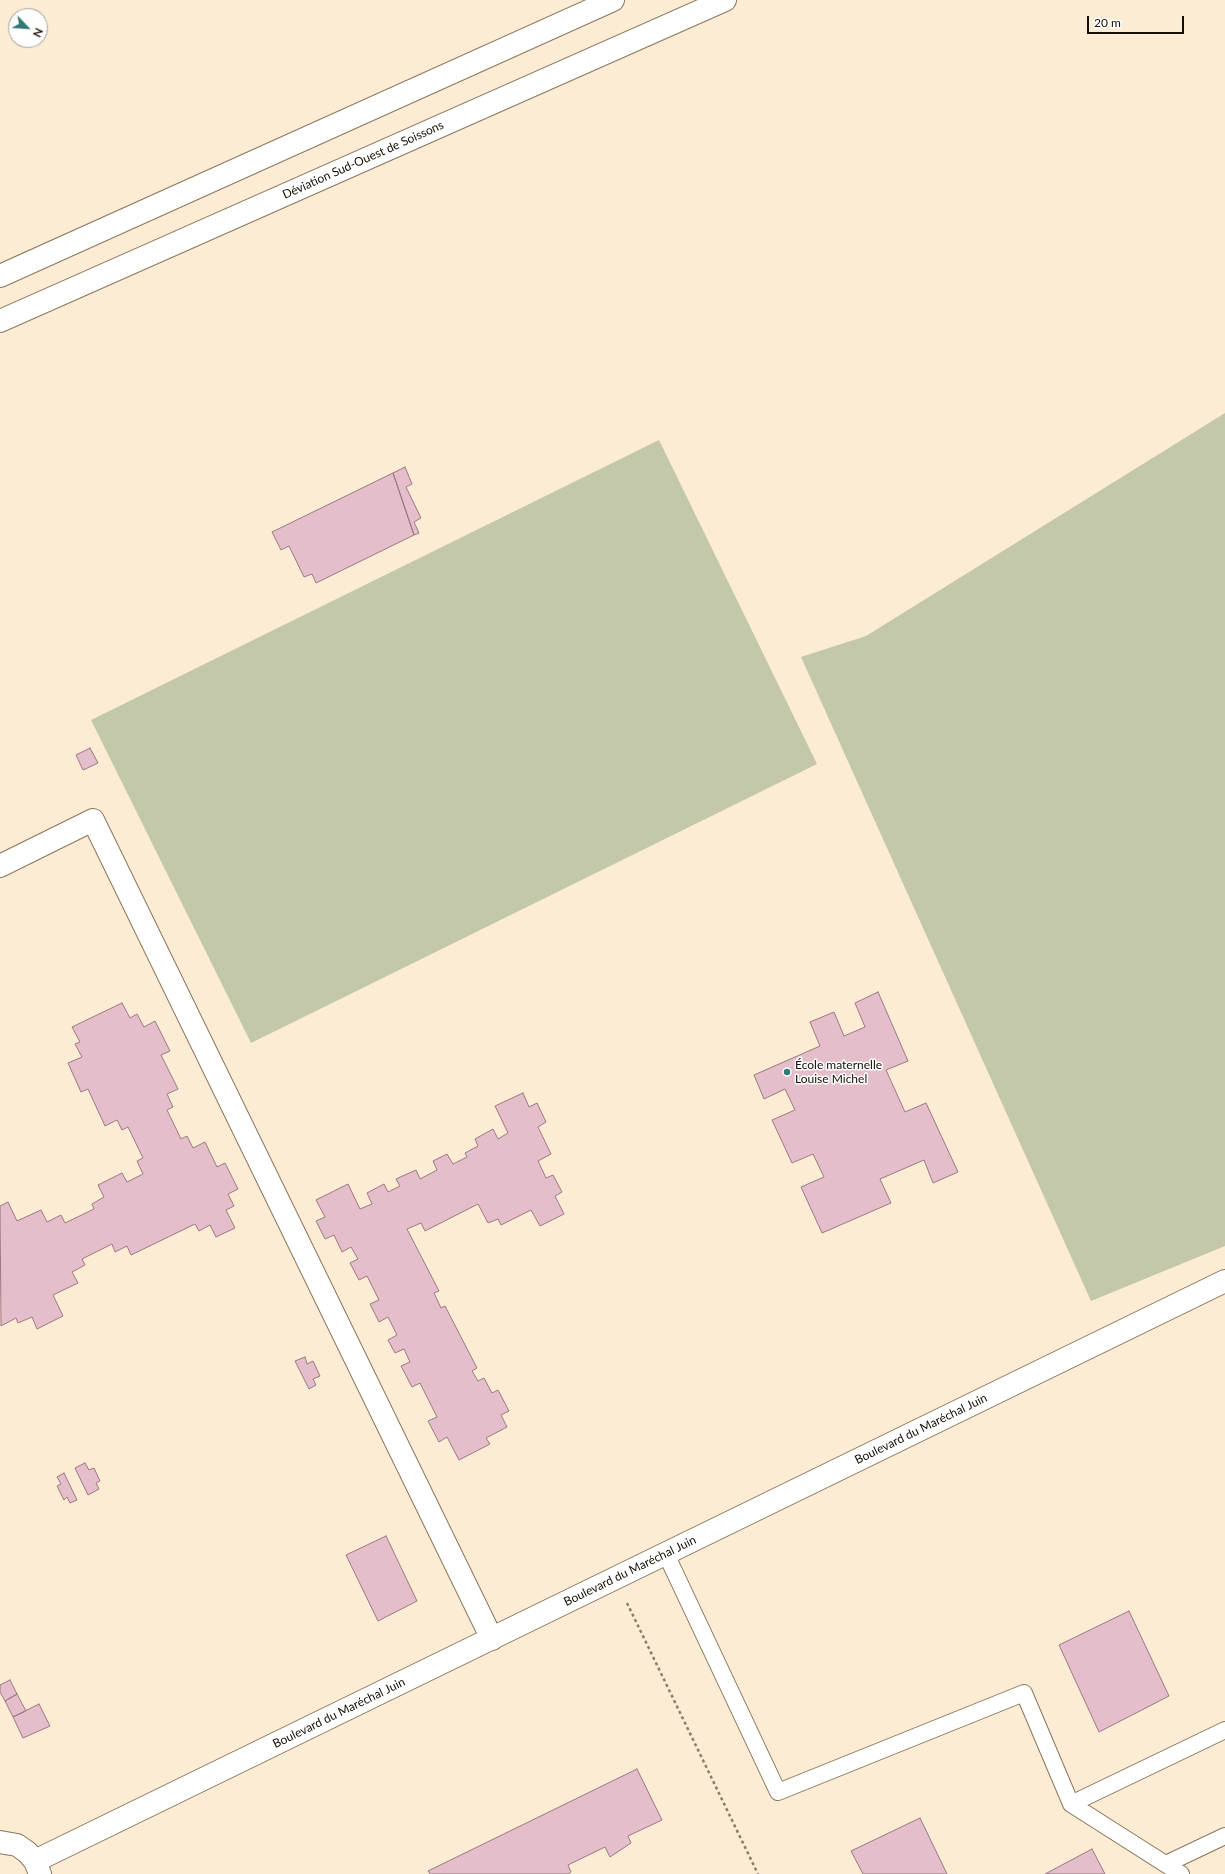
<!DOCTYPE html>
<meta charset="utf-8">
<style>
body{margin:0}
#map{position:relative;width:1225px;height:1874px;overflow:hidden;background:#fdecd4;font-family:Lato,sans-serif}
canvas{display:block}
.north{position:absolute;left:8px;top:8px;width:40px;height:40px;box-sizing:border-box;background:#fff;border:1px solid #a19f9b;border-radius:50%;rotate:115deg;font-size:11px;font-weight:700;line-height:16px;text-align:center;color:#150e04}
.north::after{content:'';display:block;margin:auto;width:14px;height:18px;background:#327a75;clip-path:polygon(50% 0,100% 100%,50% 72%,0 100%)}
.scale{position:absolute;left:1087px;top:16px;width:97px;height:18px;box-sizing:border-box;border:2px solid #150e04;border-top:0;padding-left:5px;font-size:12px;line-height:14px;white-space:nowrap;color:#150e04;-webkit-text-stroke:3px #fff;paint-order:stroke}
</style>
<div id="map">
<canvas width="1225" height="1874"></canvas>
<div class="north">N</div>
<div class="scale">20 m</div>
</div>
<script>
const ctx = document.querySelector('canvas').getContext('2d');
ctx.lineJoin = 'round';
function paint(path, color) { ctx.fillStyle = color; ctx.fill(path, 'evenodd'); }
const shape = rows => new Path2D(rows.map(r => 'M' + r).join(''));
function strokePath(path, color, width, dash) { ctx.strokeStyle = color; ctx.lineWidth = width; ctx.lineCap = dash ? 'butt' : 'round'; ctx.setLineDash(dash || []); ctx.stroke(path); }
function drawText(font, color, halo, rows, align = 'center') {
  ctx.font = font + ' Lato,sans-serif'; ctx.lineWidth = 3; ctx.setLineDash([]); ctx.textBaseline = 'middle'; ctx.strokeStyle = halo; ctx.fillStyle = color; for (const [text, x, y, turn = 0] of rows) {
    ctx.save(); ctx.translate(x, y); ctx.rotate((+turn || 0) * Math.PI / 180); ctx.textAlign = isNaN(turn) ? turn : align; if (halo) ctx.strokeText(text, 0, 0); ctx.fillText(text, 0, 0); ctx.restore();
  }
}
const green = shape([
 [1225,413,1225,1246,1091,1301,801,657,866,636],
 [659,440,817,764,251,1043,91,720]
]);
const building = shape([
 [405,467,412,484,406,487,421,518,414,522,419,533,414,535,393,473,405,467],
 [393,473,414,535,316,583,312,574,304,577,289,546,281,550,272,532,393,473],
 [90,748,98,763,83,770,76,755,90,748],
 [878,992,908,1061,886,1070,905,1112,926,1103,958,1172,933,1183,924,1160,880,1179,891,1203,822,1233,801,1187,824,1177,813,1154,792,1163,772,1120,795,1110,785,1089,764,1099,754,1075,820,1046,810,1022,834,1012,844,1036,865,1027,855,1003,878,992],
 [122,1003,130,1018,137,1014,144,1027,155,1021,170,1051,161,1055,178,1089,167,1094,173,1107,167,1110,181,1139,187,1136,193,1148,205,1142,217,1167,225,1163,238,1189,228,1194,234,1206,226,1210,235,1228,216,1237,210,1225,199,1231,195,1224,131,1255,127,1246,115,1252,112,1244,82,1259,85,1265,72,1272,78,1283,53,1295,63,1316,37,1329,32,1317,18,1323,16,1318,1,1326,0,1206,8,1202,17,1221,41,1210,47,1222,61,1215,65,1223,94,1209,92,1204,104,1197,98,1185,122,1173,127,1182,143,1174,137,1161,143,1158,128,1127,122,1130,117,1120,105,1126,88,1089,81,1092,68,1063,82,1057,75,1044,80,1042,72,1027,122,1003],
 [523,1093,529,1107,537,1103,546,1122,538,1127,551,1154,538,1161,546,1178,553,1175,562,1192,555,1196,564,1214,540,1226,531,1210,501,1225,498,1219,488,1223,478,1204,425,1231,421,1223,407,1229,439,1291,434,1293,441,1308,445,1306,477,1368,472,1371,478,1381,484,1378,492,1393,498,1390,509,1411,501,1415,507,1427,486,1438,490,1444,459,1460,447,1437,439,1442,428,1421,437,1417,420,1383,412,1387,401,1366,410,1362,404,1349,395,1353,388,1340,397,1335,388,1317,379,1322,370,1304,379,1300,367,1276,359,1280,350,1263,358,1259,351,1247,342,1252,334,1235,325,1239,316,1221,325,1217,316,1200,348,1184,360,1209,372,1204,367,1193,384,1184,388,1192,400,1186,396,1179,416,1170,420,1179,437,1170,433,1161,447,1154,453,1164,467,1157,465,1153,478,1146,475,1139,493,1129,498,1139,508,1133,495,1106,523,1093],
 [305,1357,307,1364,313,1361,320,1376,313,1379,316,1385,309,1389,295,1361,305,1357],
 [85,1463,89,1470,94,1468,100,1481,96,1483,99,1489,88,1495,75,1468,85,1463],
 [64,1473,77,1500,70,1503,67,1497,64,1500,57,1486,61,1484,57,1477,64,1473],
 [386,1536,417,1601,378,1621,346,1555,386,1536],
 [1129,1611,1169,1696,1099,1732,1059,1645,1129,1611],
 [10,1680,17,1694,5,1701,0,1692,0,1685,10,1680],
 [17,1694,26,1711,13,1717,5,1701,17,1694],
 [39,1704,50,1726,23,1738,13,1717,39,1704],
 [637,1769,662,1820,628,1836,631,1843,610,1857,605,1847,568,1865,571,1872,568,1874,430,1874,428,1871,637,1769],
 [920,1818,947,1874,863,1874,851,1851,920,1818],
 [1092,1849,1105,1874,1045,1874,1092,1849]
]);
const path = shape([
 [627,1603,758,1874]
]);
const lane = shape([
 [666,1554,778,1792,1024,1693,1071,1804,1181,1874],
 [1071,1804,1225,1730],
 [1166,1864,1225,1836]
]);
const street = shape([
 [0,866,93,820,492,1639],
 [35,1861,1225,1281]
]);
const secondary = shape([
 [0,1842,17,1845,27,1852,35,1861,40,1874]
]);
const highway = shape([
 [0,276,613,0],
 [0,321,725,0]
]);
const markers = [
 [787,1072,4,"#327a75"]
];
const streetNames = [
 ["Déviation Sud-Ouest de Soissons",363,160,-24],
 ["Boulevard du Maréchal Juin",921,1429,-26],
 ["Boulevard du Maréchal Juin",630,1571,-26],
 ["Boulevard du Maréchal Juin",339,1713,-26]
];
const poiNames = [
 ["École maternelle",795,1065],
 ["Louise Michel",795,1079]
];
paint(green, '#c2c8a9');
paint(building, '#e4beca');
strokePath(building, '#9b7882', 1);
strokePath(lane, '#89765b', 18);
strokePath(street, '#89765b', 24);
strokePath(secondary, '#89765b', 24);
strokePath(highway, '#89765b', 24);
strokePath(path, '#897d6c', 2.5, [3, 3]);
strokePath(lane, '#fff', 16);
strokePath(street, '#fff', 22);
strokePath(secondary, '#fff', 22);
strokePath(highway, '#fff', 22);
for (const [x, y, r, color] of markers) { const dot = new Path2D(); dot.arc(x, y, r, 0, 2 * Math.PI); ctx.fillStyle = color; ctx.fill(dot); strokePath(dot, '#fff', 1.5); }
drawText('12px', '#150e04', '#fff', streetNames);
drawText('12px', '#150e04', '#fff', poiNames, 'left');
</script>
